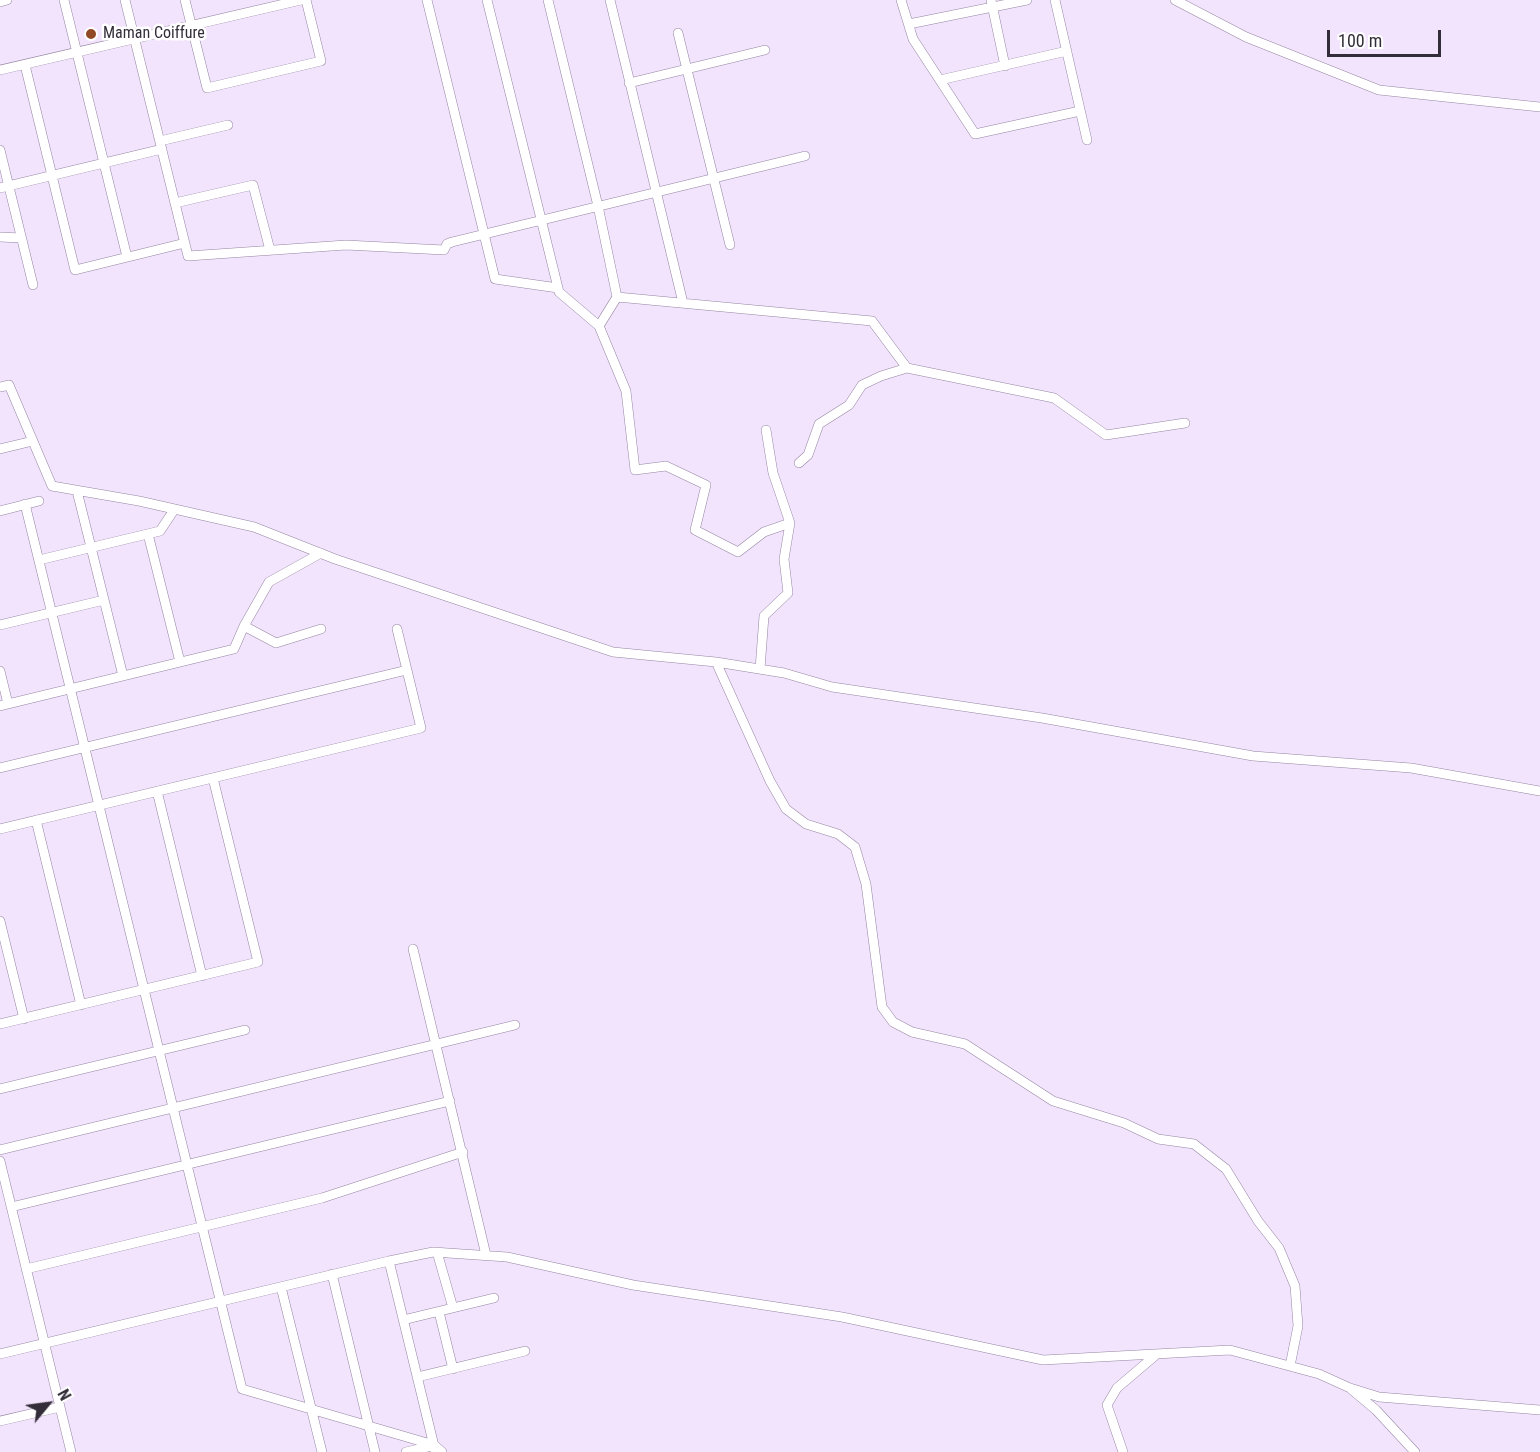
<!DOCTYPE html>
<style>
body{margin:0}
#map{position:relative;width:1540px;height:1452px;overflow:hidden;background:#f2e4fd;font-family:"Roboto Condensed",sans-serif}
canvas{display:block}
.north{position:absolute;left:18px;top:1374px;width:60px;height:60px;-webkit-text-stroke:4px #fff;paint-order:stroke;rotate:61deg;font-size:16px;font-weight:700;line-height:24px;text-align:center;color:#332d39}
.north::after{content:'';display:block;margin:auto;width:21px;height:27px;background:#332d39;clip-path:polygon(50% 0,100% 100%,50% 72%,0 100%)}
.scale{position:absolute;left:1327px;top:30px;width:114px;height:27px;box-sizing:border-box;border:3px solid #332d39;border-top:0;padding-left:8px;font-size:18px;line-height:21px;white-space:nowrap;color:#332d39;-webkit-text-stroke:4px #fff;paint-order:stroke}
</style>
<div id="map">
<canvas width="1540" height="1452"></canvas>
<div class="north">N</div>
<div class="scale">100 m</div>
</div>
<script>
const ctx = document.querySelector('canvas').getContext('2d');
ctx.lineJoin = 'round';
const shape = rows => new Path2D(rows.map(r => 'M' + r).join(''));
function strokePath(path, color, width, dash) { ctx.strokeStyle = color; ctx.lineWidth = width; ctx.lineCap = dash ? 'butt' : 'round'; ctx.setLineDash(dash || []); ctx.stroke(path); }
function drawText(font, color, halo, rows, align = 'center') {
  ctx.font = font + ' "Roboto Condensed",sans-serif'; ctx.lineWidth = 5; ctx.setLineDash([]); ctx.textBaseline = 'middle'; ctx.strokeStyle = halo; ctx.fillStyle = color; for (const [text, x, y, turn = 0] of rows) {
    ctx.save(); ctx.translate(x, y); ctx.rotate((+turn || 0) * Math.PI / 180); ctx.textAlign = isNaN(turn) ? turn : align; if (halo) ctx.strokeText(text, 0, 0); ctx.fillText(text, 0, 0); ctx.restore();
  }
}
const minor = shape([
 [64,0,127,257],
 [125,0,188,256,346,245,444,250,447,244,452,242,805,156],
 [185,0,207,88,321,61,306,0],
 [427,0,495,279,558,288],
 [487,0,559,292,599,326,617,297,872,321,907,368,1054,398,1106,435,1185,423],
 [548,0,598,206,617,297],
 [610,0,683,303],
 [901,0,913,39,975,134,1080,111],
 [991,0,1005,66],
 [1055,0,1087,140],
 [1175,0,1246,37,1379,90,1540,107],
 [0,2,7,0],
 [909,24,1027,0],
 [678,33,730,245],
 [25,65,75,270,185,243],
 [0,70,301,0],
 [940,80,1067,51],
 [629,83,765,50],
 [160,141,228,125],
 [0,150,33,285],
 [0,188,162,149],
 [175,203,253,185,270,250],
 [0,237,21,238],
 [599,326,626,391,635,470,666,466,706,485,695,530,738,552,764,532,790,523],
 [0,387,9,385,52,486,139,501,254,527,335,559,613,652,716,662,784,673,832,687,1042,718,1253,756,1411,768,1540,791],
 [0,449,33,441],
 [799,463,808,455,819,424,849,405,862,385,881,376,907,368],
 [77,491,123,676],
 [25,504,242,1389,434,1445,442,1452],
 [0,511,39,501],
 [148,534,180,662],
 [39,560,160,531,174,510],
 [0,625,104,600],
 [244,626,276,643,321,629],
 [716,662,770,781,786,809,806,824,838,834,855,847,866,884,882,1007,893,1022,912,1032,965,1044,1053,1101,1124,1123,1158,1139,1194,1144,1226,1169,1258,1221,1279,1248,1295,1286,1298,1326,1290,1366],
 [760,669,764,616,788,593,784,559,790,523,773,473,766,430],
 [0,671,8,704],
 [0,706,234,649,244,626,269,582,321,553],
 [0,768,407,670],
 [157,791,202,976],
 [36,820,81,1005],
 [0,829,421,728,397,629],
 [0,921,24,1019],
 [413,949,486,1255],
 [0,1024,258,962,213,778],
 [0,1089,245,1030],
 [0,1150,515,1025],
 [0,1161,71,1452],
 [11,1207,450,1101],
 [437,1252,453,1308],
 [389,1261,435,1450],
 [26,1269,322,1198,463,1152],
 [332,1274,375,1452],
 [281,1287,322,1452],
 [439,1312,453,1369],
 [403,1320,494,1298],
 [0,1354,389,1261,433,1252,507,1257,633,1285,842,1317,1043,1360,1230,1350,1319,1374,1350,1388,1379,1397,1540,1410],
 [417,1377,525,1351],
 [1351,1389,1376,1410,1415,1452],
 [0,1421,60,1407],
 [406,1452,432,1446],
 [1123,1452,1107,1405,1117,1388,1157,1354]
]);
const markers = [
 [91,34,6,"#914a25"]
];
const poiNames = [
 ["Maman Coiffure",103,34]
];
strokePath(minor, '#9585a2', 10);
strokePath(minor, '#fff', 9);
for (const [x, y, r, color] of markers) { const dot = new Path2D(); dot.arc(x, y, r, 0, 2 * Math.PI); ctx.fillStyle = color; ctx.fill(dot); strokePath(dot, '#fff', 2); }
drawText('16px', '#332d39', '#fff', poiNames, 'left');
</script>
